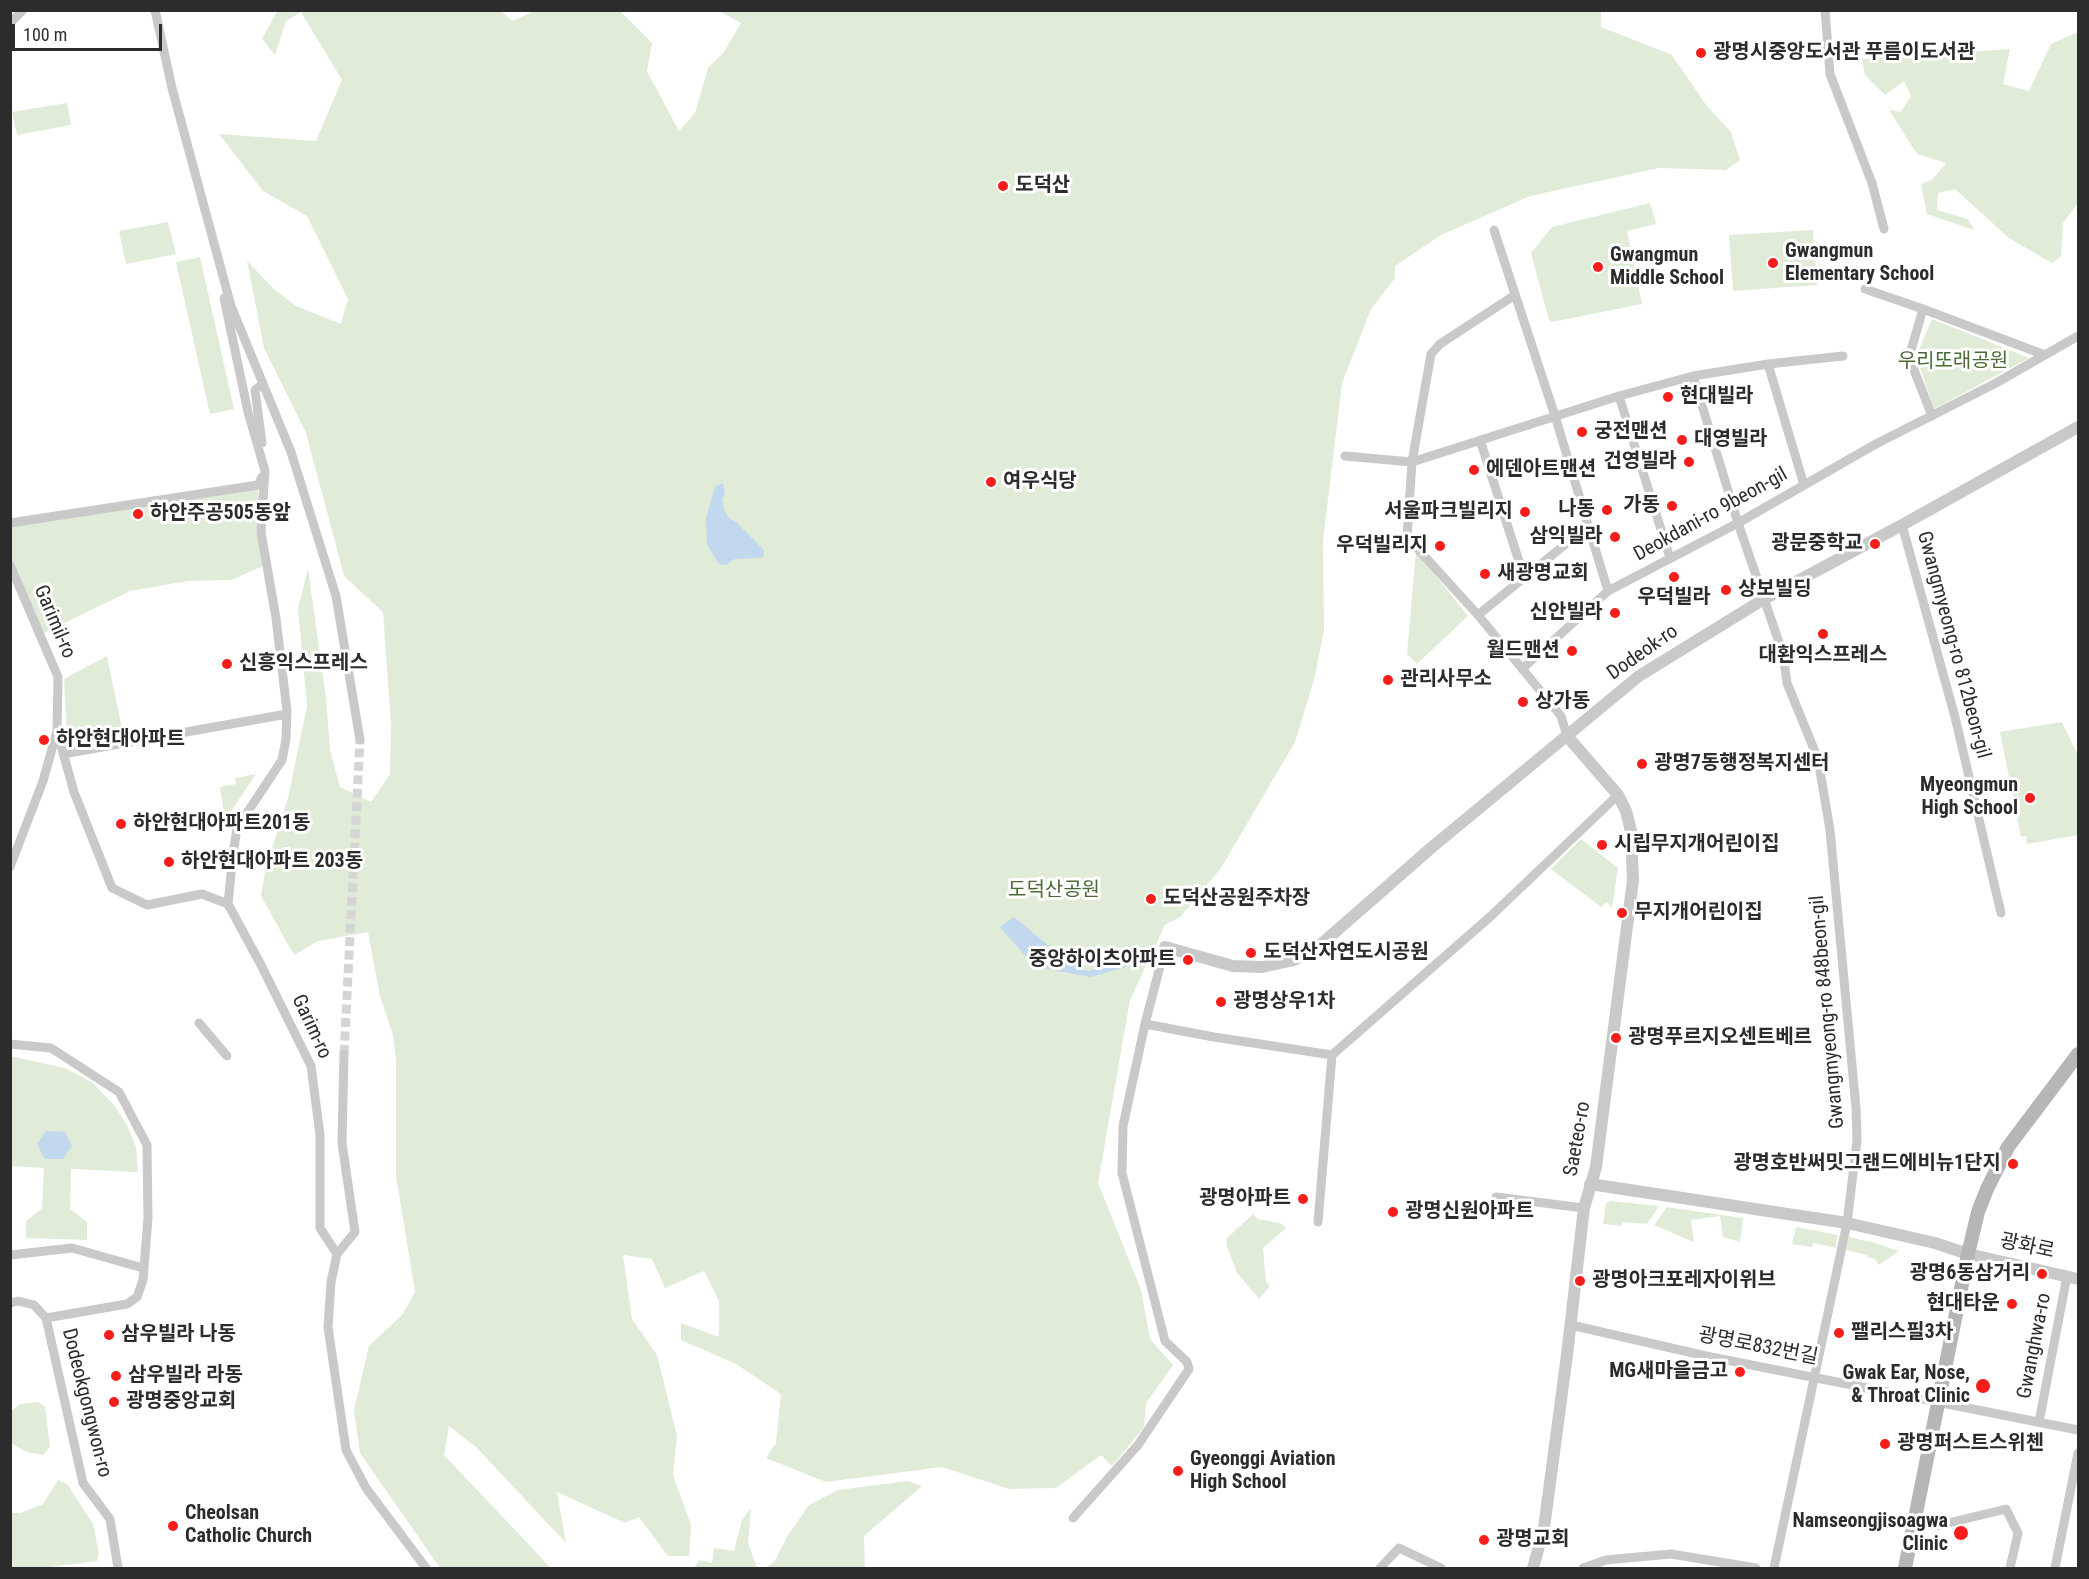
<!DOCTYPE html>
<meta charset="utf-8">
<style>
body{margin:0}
#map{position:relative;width:2089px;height:1579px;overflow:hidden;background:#fff;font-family:"Roboto Condensed",sans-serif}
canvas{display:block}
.frame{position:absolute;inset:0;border:12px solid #2c2c2c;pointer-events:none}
.scale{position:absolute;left:12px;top:24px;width:150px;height:27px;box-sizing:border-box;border:3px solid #2c2c2c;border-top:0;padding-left:8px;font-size:18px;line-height:21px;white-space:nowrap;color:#2c2c2c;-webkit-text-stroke:4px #fff;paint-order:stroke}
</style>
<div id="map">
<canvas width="2089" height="1579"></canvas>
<div class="frame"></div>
<div class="scale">100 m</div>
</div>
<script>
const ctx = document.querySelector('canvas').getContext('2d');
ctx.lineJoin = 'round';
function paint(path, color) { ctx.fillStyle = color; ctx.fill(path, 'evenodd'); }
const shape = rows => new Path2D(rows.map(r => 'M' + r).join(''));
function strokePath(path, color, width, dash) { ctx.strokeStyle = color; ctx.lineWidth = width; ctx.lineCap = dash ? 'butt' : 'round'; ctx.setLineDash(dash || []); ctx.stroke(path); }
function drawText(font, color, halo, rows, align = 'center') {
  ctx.font = font + ' "Roboto Condensed","Noto Sans KR",sans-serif'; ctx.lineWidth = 6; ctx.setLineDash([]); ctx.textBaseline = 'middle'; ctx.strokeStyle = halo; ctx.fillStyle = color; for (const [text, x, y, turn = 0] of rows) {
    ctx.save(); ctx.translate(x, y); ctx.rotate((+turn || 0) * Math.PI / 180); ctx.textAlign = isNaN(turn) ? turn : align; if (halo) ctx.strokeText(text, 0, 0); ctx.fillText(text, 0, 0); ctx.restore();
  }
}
const green = shape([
 [278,10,500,10,512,21,534,11,620,11,652,43,647,71,679,131,695,113,708,68,724,52,741,23,719,11,1601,11,1601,27,1672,55,1706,105,1731,132,1740,160,1726,170,1659,168,1530,196,1441,235,1395,266,1395,278,1371,309,1342,383,1323,541,1324,630,1314,680,1295,742,1221,868,1180,917,1165,925,1130,1000,1098,1183,1141,1290,1150,1339,1173,1365,1146,1403,1144,1427,1112,1466,1101,1455,1056,1488,1009,1489,942,1467,826,1482,766,1458,776,1443,781,1394,736,1364,681,1340,681,1323,719,1337,719,1301,704,1271,665,1288,652,1259,623,1255,632,1319,657,1355,677,1436,673,1475,691,1525,689,1556,668,1556,639,1517,625,1523,557,1492,566,1543,476,1447,449,1426,444,1455,551,1568,440,1568,360,1453,354,1410,369,1346,403,1314,415,1292,396,1176,396,1060,393,1035,380,996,368,932,318,941,294,955,261,896,265,871,288,798,307,706,298,608,308,569,326,698,330,750,340,787,371,802,390,774,391,724,383,612,344,576,306,433,264,348,247,261,274,289,296,306,341,324,348,299,307,216,263,191,219,134,316,141,342,80,301,12,286,21,275,55,262,39],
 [2078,32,2078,203,2063,223,2061,256,2052,263,2009,238,1955,189,1938,193,1937,210,1968,219,1974,230,1927,214,1921,184,1932,180,1946,163,1917,154,1889,110,1901,112,1911,96,1904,81,1885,95,1865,75,1862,59,2010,49,2003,84,2029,91,2051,44],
 [67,103,71,125,17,135,12,112],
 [1650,203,1656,224,1627,231,1642,304,1552,322,1549,320,1531,253,1552,227],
 [168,222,176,254,126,264,119,231],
 [1813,230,1817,285,1733,291,1729,235],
 [200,257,234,409,210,414,176,262],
 [1932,319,2029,358,1934,409,1916,356],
 [258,485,261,532,266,565,231,580,188,581,130,591,40,635,11,565,10,523],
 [1416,551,1468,616,1417,664,1407,654],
 [107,656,125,743,68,753,64,679],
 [2062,722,2078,755,2078,835,2027,844,2026,836,2021,837,2000,732],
 [256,774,225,820,220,787,236,784,235,778],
 [1581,839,1618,868,1612,908,1607,902,1601,907,1551,869],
 [10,1056,65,1068,93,1083,114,1105,127,1125,136,1147,138,1172,71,1169,70,1209,87,1222,87,1240,26,1238,26,1221,42,1208,44,1168,11,1166],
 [1610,1201,1659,1206,1647,1224,1623,1222,1622,1226,1603,1224,1606,1204],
 [1667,1207,1743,1218,1740,1242,1723,1237,1720,1216,1691,1220,1694,1242,1654,1225],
 [1253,1214,1258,1219,1280,1223,1286,1228,1263,1248,1266,1282,1270,1286,1259,1299,1237,1273,1226,1244,1227,1238],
 [1796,1227,1838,1235,1836,1248,1813,1243,1812,1247,1792,1244],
 [1849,1237,1875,1243,1899,1251,1879,1265,1875,1259,1867,1257,1867,1255,1846,1250],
 [38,1402,45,1407,50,1447,43,1455,27,1452,11,1443,11,1411,20,1404],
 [58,1480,67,1484,93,1524,99,1554,97,1561,42,1568,11,1568,11,1513,21,1513,43,1504],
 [908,1481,922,1486,864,1536,865,1568,765,1568,775,1561,788,1535,809,1505,838,1490],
 [751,1508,748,1543,757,1568,694,1568,699,1560,712,1563,714,1548,734,1551,742,1520]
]);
const water = shape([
 [723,484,725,494,722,500,724,509,729,518,737,523,764,550,764,556,760,558,735,559,726,565,719,564,707,545,706,518,711,500,716,485],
 [1014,917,1068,962,1088,971,1138,957,1139,963,1091,977,1035,967,1000,927],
 [46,1131,65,1132,72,1146,63,1159,45,1159,37,1144]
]);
const minorTunnel = shape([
 [344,1054,360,740]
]);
const minor = shape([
 [155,10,172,88,231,306,291,452,336,596,360,740],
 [1825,10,1830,74,1872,183,1884,229],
 [10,23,23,10],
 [1494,230,1555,416,1608,591],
 [1865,289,1923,309,2045,355],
 [1515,295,1440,344,1431,354,1412,462,1407,537,1478,615,1561,716,1567,736],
 [224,298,248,412,265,471,261,532,276,618,287,711,286,739,282,760,237,828,233,854,228,904],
 [1923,309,1909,357,1932,416],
 [1768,364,1804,485],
 [1693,376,1738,523,1783,654,1787,683,1818,759,1830,830,1856,1108,1857,1141,1847,1223,1774,1568],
 [1619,396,1670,558],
 [1480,440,1524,577],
 [262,443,255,390,263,384],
 [1345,456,1412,462,1619,396,1693,376,1768,364,1843,356],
 [10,523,258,485,262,477],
 [1902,525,1955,717,2001,913],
 [10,565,58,677,57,731,43,781,10,867],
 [1478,615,1588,526],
 [1522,669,1608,591,1738,523,1874,445,1996,383,2078,336],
 [57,731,74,792,112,888,147,905,202,894,228,904,261,965,311,1066,320,1135,320,1228,337,1254,355,1232,342,1143,344,1054],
 [63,754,287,714],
 [1165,947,1145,1024,1214,1037,1332,1055,1491,916,1618,795],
 [199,1023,227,1056],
 [10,1044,51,1048,119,1092,147,1145,148,1218,143,1280,137,1297,127,1304,46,1318],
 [1496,1197,1584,1208],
 [1318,1222,1332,1055],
 [337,1254,331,1282,328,1327,346,1450,366,1488,426,1568],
 [10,1255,72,1248,143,1268],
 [10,1303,18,1301,34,1305,46,1318,83,1483,110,1519,118,1568],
 [1571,1325,1706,1356,2078,1430],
 [2039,1422,2067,1276],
 [1073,1518,1138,1445,1189,1369,1187,1362,1165,1341,1122,1173,1123,1126,1145,1024],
 [1915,1520,1936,1526,2006,1509,2018,1533,2010,1568],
 [1380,1568,1399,1548,1441,1568],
 [1583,1568,1606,1560,1671,1554,1756,1568],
 [2055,1568,2078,1453]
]);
const tertiary = shape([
 [1165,947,1233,966,1262,967,1294,960,1318,947,1431,848,1639,676,1764,599,1902,525,2078,427],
 [1590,1184,1847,1223,1935,1243,1968,1254,2078,1279],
 [1533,1568,1544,1528,1567,1355,1584,1208,1596,1167,1633,880,1631,831,1626,811,1618,795,1567,736]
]);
const secondary = shape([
 [1905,1568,1968,1254,1978,1212,1987,1189,2008,1147,2078,1054]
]);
const markers = [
 [1701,53,6,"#f71d1a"],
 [1003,186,6,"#f71d1a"],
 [1773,263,6,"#f71d1a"],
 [1598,267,6,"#f71d1a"],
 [1668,397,6,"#f71d1a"],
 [1582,432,6,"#f71d1a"],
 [1682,440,6,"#f71d1a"],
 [1689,462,6,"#f71d1a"],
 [1474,470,6,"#f71d1a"],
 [991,482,6,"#f71d1a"],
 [1672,506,6,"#f71d1a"],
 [1607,510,6,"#f71d1a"],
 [1525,512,6,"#f71d1a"],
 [138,514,6,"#f71d1a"],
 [1615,537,6,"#f71d1a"],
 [1875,544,6,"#f71d1a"],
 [1440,546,6,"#f71d1a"],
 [1485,574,6,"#f71d1a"],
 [1674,577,6,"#f71d1a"],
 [1726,590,6,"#f71d1a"],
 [1615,613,6,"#f71d1a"],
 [1823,634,6,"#f71d1a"],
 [1572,651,6,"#f71d1a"],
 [227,664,6,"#f71d1a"],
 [1388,680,6,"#f71d1a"],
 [1523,702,6,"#f71d1a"],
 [44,740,6,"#f71d1a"],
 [1642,764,6,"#f71d1a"],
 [2030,798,6,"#f71d1a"],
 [121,824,6,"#f71d1a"],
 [1602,845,6,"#f71d1a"],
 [169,862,6,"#f71d1a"],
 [1151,899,6,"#f71d1a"],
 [1622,913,6,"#f71d1a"],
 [1251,953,6,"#f71d1a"],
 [1188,960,6,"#f71d1a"],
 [1221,1002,6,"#f71d1a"],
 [1616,1038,6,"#f71d1a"],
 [2013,1164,6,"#f71d1a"],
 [1303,1199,6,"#f71d1a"],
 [1393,1212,6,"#f71d1a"],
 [2042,1274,6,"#f71d1a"],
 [1580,1281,6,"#f71d1a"],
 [2012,1304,6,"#f71d1a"],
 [1839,1333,6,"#f71d1a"],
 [109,1335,6,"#f71d1a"],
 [1740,1372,6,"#f71d1a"],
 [116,1376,6,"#f71d1a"],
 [1983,1386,8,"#f71d1a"],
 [114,1402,6,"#f71d1a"],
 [1885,1444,6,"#f71d1a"],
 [1178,1471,6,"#f71d1a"],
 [173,1526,6,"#f71d1a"],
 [1961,1533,8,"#f71d1a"],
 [1484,1540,6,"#f71d1a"]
];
const poiNames = [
 ["광명시중앙도서관 푸름이도서관",1713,53],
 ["도덕산",1015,186],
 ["Gwangmun",1785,252],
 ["Elementary School",1785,275],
 ["Gwangmun",1610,256],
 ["Middle School",1610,279],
 ["현대빌라",1680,397],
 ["궁전맨션",1594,432],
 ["대영빌라",1694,440],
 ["건영빌라",1677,462,"right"],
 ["에덴아트맨션",1486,470],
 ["여우식당",1003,482],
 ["가동",1660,506,"right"],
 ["나동",1595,510,"right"],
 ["서울파크빌리지",1513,512,"right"],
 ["하안주공505동앞",150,514],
 ["삼익빌라",1603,537,"right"],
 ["광문중학교",1863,544,"right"],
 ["우덕빌리지",1428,546,"right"],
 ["새광명교회",1497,574],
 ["상보빌딩",1738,590],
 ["우덕빌라",1674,598,"center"],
 ["신안빌라",1603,613,"right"],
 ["월드맨션",1560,651,"right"],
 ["대환익스프레스",1823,656,"center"],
 ["신흥익스프레스",239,664],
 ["관리사무소",1400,680],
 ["상가동",1535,702],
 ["하안현대아파트",56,740],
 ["광명7동행정복지센터",1654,764],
 ["Myeongmun",2018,786,"right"],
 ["High School",2018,809,"right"],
 ["하안현대아파트201동",133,824],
 ["시립무지개어린이집",1614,845],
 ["하안현대아파트 203동",181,862],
 ["도덕산공원주차장",1163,899],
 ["무지개어린이집",1634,913],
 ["도덕산자연도시공원",1263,953],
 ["중앙하이츠아파트",1176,960,"right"],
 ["광명상우1차",1233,1002],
 ["광명푸르지오센트베르",1628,1038],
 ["광명호반써밋그랜드에비뉴1단지",2001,1164,"right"],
 ["광명아파트",1291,1199,"right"],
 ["광명신원아파트",1405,1212],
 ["광명6동삼거리",2030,1274,"right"],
 ["광명아크포레자이위브",1592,1281],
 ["현대타운",2000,1304,"right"],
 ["팰리스필3차",1851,1333],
 ["삼우빌라 나동",121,1335],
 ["MG새마을금고",1728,1372,"right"],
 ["Gwak Ear, Nose,",1970,1374,"right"],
 ["& Throat Clinic",1970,1397,"right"],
 ["삼우빌라 라동",128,1376],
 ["광명중앙교회",126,1402],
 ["광명퍼스트스위첸",1897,1444],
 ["Gyeonggi Aviation",1190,1460],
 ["High School",1190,1483],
 ["Cheolsan",185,1514],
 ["Catholic Church",185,1537],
 ["Namseongjisoagwa",1948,1522,"right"],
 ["Clinic",1948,1545,"right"],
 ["광명교회",1496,1540]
];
const parkNames = [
 ["우리또래공원",1953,362],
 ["도덕산공원",1054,891]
];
const streetNames = [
 ["Deokdani-ro 9beon-gil",1711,515,-29],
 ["Garimil-ro",54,622,67],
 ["Gwangmyeong-ro 812beon-gil",1953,645,75],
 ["Dodeok-ro",1643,653,-35],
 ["Gwangmyeong-ro 848beon-gil",1828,1012,-95],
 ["Garim-ro",311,1027,65],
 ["Saeteo-ro",1578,1139,-80],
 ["광화로",2027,1247,12],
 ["Gwanghwa-ro",2035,1346,-79],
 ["광명로832번길",1758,1347,11],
 ["Dodeokgongwon-ro",86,1403,76]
];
paint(green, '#e0ecd7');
paint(water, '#c1d8ee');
strokePath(minorTunnel, '#d5d5d5', 9, [9, 4.5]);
strokePath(minor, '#c9c9c9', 9);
strokePath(tertiary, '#c9c9c9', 12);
strokePath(secondary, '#b6b6b6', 14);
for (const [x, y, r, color] of markers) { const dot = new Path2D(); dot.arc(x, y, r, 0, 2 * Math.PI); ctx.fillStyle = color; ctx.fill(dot); strokePath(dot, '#fff', 2); }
drawText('bold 20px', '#2c2c2c', '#fff', poiNames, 'left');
drawText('20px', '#4a6b35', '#fff', parkNames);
drawText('20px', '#2c2c2c', '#fff', streetNames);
</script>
